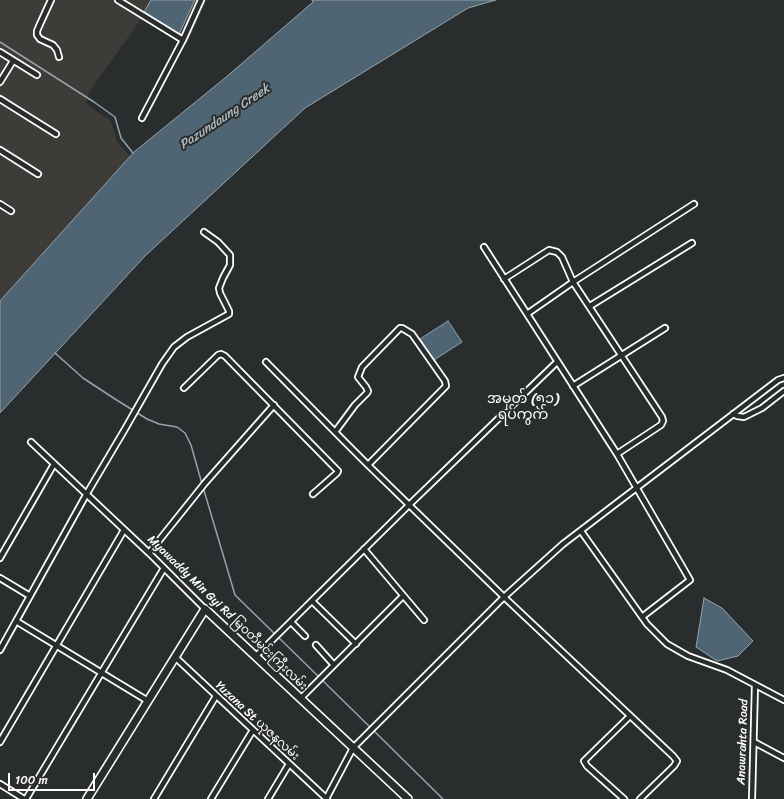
<!DOCTYPE html>
<meta charset="utf-8">
<style>
body{margin:0}
#map{position:relative;width:784px;height:799px;overflow:hidden;background:#2a2d2e;font-family:Sriracha,sans-serif}
canvas{display:block}
.scale{position:absolute;left:8px;top:773px;width:87px;height:18px;box-sizing:border-box;border:2px solid #fff;border-top:0;padding-left:5px;font-size:12px;line-height:14px;white-space:nowrap;color:#fff;-webkit-text-stroke:3px #2a2d2e;paint-order:stroke}
</style>
<div id="map">
<canvas width="784" height="799"></canvas>
<div class="scale">100 m</div>
</div>
<script>
const ctx = document.querySelector('canvas').getContext('2d');
ctx.lineJoin = 'round';
function paint(path, color) { ctx.fillStyle = color; ctx.fill(path, 'evenodd'); }
const shape = rows => new Path2D(rows.map(r => 'M' + r).join(''));
function strokePath(path, color, width, dash) { ctx.strokeStyle = color; ctx.lineWidth = width; ctx.lineCap = dash ? 'butt' : 'round'; ctx.setLineDash(dash || []); ctx.stroke(path); }
function drawText(font, color, halo, rows, align = 'center') {
  ctx.font = font + ' Sriracha,"Noto Sans Myanmar",sans-serif'; ctx.lineWidth = 4; ctx.setLineDash([]); ctx.textBaseline = 'middle'; ctx.strokeStyle = halo; ctx.fillStyle = color; for (const [text, x, y, turn = 0] of rows) {
    ctx.save(); ctx.translate(x, y); ctx.rotate((+turn || 0) * Math.PI / 180); ctx.textAlign = isNaN(turn) ? turn : align; if (halo) ctx.strokeText(text, 0, 0); ctx.fillText(text, 0, 0); ctx.restore();
  }
}
const built = shape([
 [0,0,207,0,186,45,142,18,89,92,86,104,111,121,117,142,130,156,0,301]
]);
const water = shape([
 [151,0,195,0,179,34,144,12,151,0],
 [312,0,496,0,468,8,305,108,145,256,0,413,0,301,134,152,225,78,313,2,312,0],
 [448,321,462,342,434,360,420,339,448,321],
 [704,598,722,608,753,641,738,656,717,661,696,647,704,598]
]);
const stream = shape([
 [0,42,94,102,115,117,121,138,133,153],
 [55,353,83,378,115,399,147,419,159,424,177,427,185,433,191,445,202,484],
 [203,487,235,595,319,677],
 [322,680,371,728],
 [373,730,443,799]
]);
const minor = shape([
 [51,0,40,24,37,31,37,35,40,39,53,45,57,50,59,57],
 [118,0,183,40],
 [0,52,37,75],
 [0,82,13,61],
 [0,99,56,134],
 [142,118,183,40,201,0],
 [0,150,38,174],
 [0,204,11,211],
 [484,247,617,454,690,580,642,617],
 [504,279,549,250,557,252,562,257,573,282,694,204],
 [590,306,692,243],
 [527,314,573,282,662,417,663,421,661,425,617,454],
 [266,362,341,438,368,465,446,386,445,381,412,334,402,328,400,328,362,367,358,377,366,387,368,391,367,393,355,405,335,432],
 [573,386,665,328],
 [184,388,218,355,221,354,225,356,338,471,337,473,313,494],
 [733,414,737,416,744,417,762,408,784,391],
 [31,442,149,553,205,609],
 [368,465,504,597,673,756,677,761,674,766,640,799],
 [581,531,647,624,667,644,688,656,727,670,784,700],
 [364,549,424,620],
 [149,553,205,483,274,405],
 [0,558,54,464],
 [0,578,30,596],
 [312,601,356,644],
 [16,621,148,701],
 [291,622,305,636],
 [316,645,334,665],
 [0,650,86,495,125,429,162,364,174,347,187,337,229,314,229,311,220,293,219,288,223,278,230,265,230,255,218,242,204,232],
 [256,656,409,505,557,362],
 [175,657,327,799],
 [301,698,403,596],
 [0,742,124,530],
 [754,742,784,758],
 [0,784,24,799],
 [26,799,164,568],
 [154,799,216,696],
 [211,799,253,730],
 [268,799,289,764],
 [326,799,353,748,504,597,563,544,778,380,784,378],
 [624,799,587,766,584,761,630,716],
 [752,799,755,685]
]);
const secondary = shape([
 [87,799,205,609,408,799]
]);
const streetNames = [
 ["Myawaddy Min Gyi Rd မြဝတီမင်းကြီးလမ်း",227,613,44],
 ["Yuzana St ယုဇနလမ်း",257,721,43],
 ["Anawrahta Road",743,742,-88]
];
const waterNames = [
 ["Pazundaung Creek",225,117,-34]
];
const quarterNames = [
 ["အမှတ် (၅၁)",523,399],
 ["ရပ်ကွက်",523,415]
];
paint(built, '#3e3c39');
paint(water, '#4f6573');
strokePath(water, '#95a3ab', 1);
strokePath(stream, '#95a3ab', 1.5);
strokePath(minor, '#fff', 8);
strokePath(secondary, '#fff', 10);
strokePath(minor, '#2a2d2e', 4.5);
strokePath(secondary, '#2a2d2e', 7);
drawText('12px', '#fff', '#2a2d2e', streetNames);
drawText('italic 13px', '#b0bac0', '#2a2d2e', waterNames);
drawText('14px', '#fff', '#2a2d2e', quarterNames);
</script>
